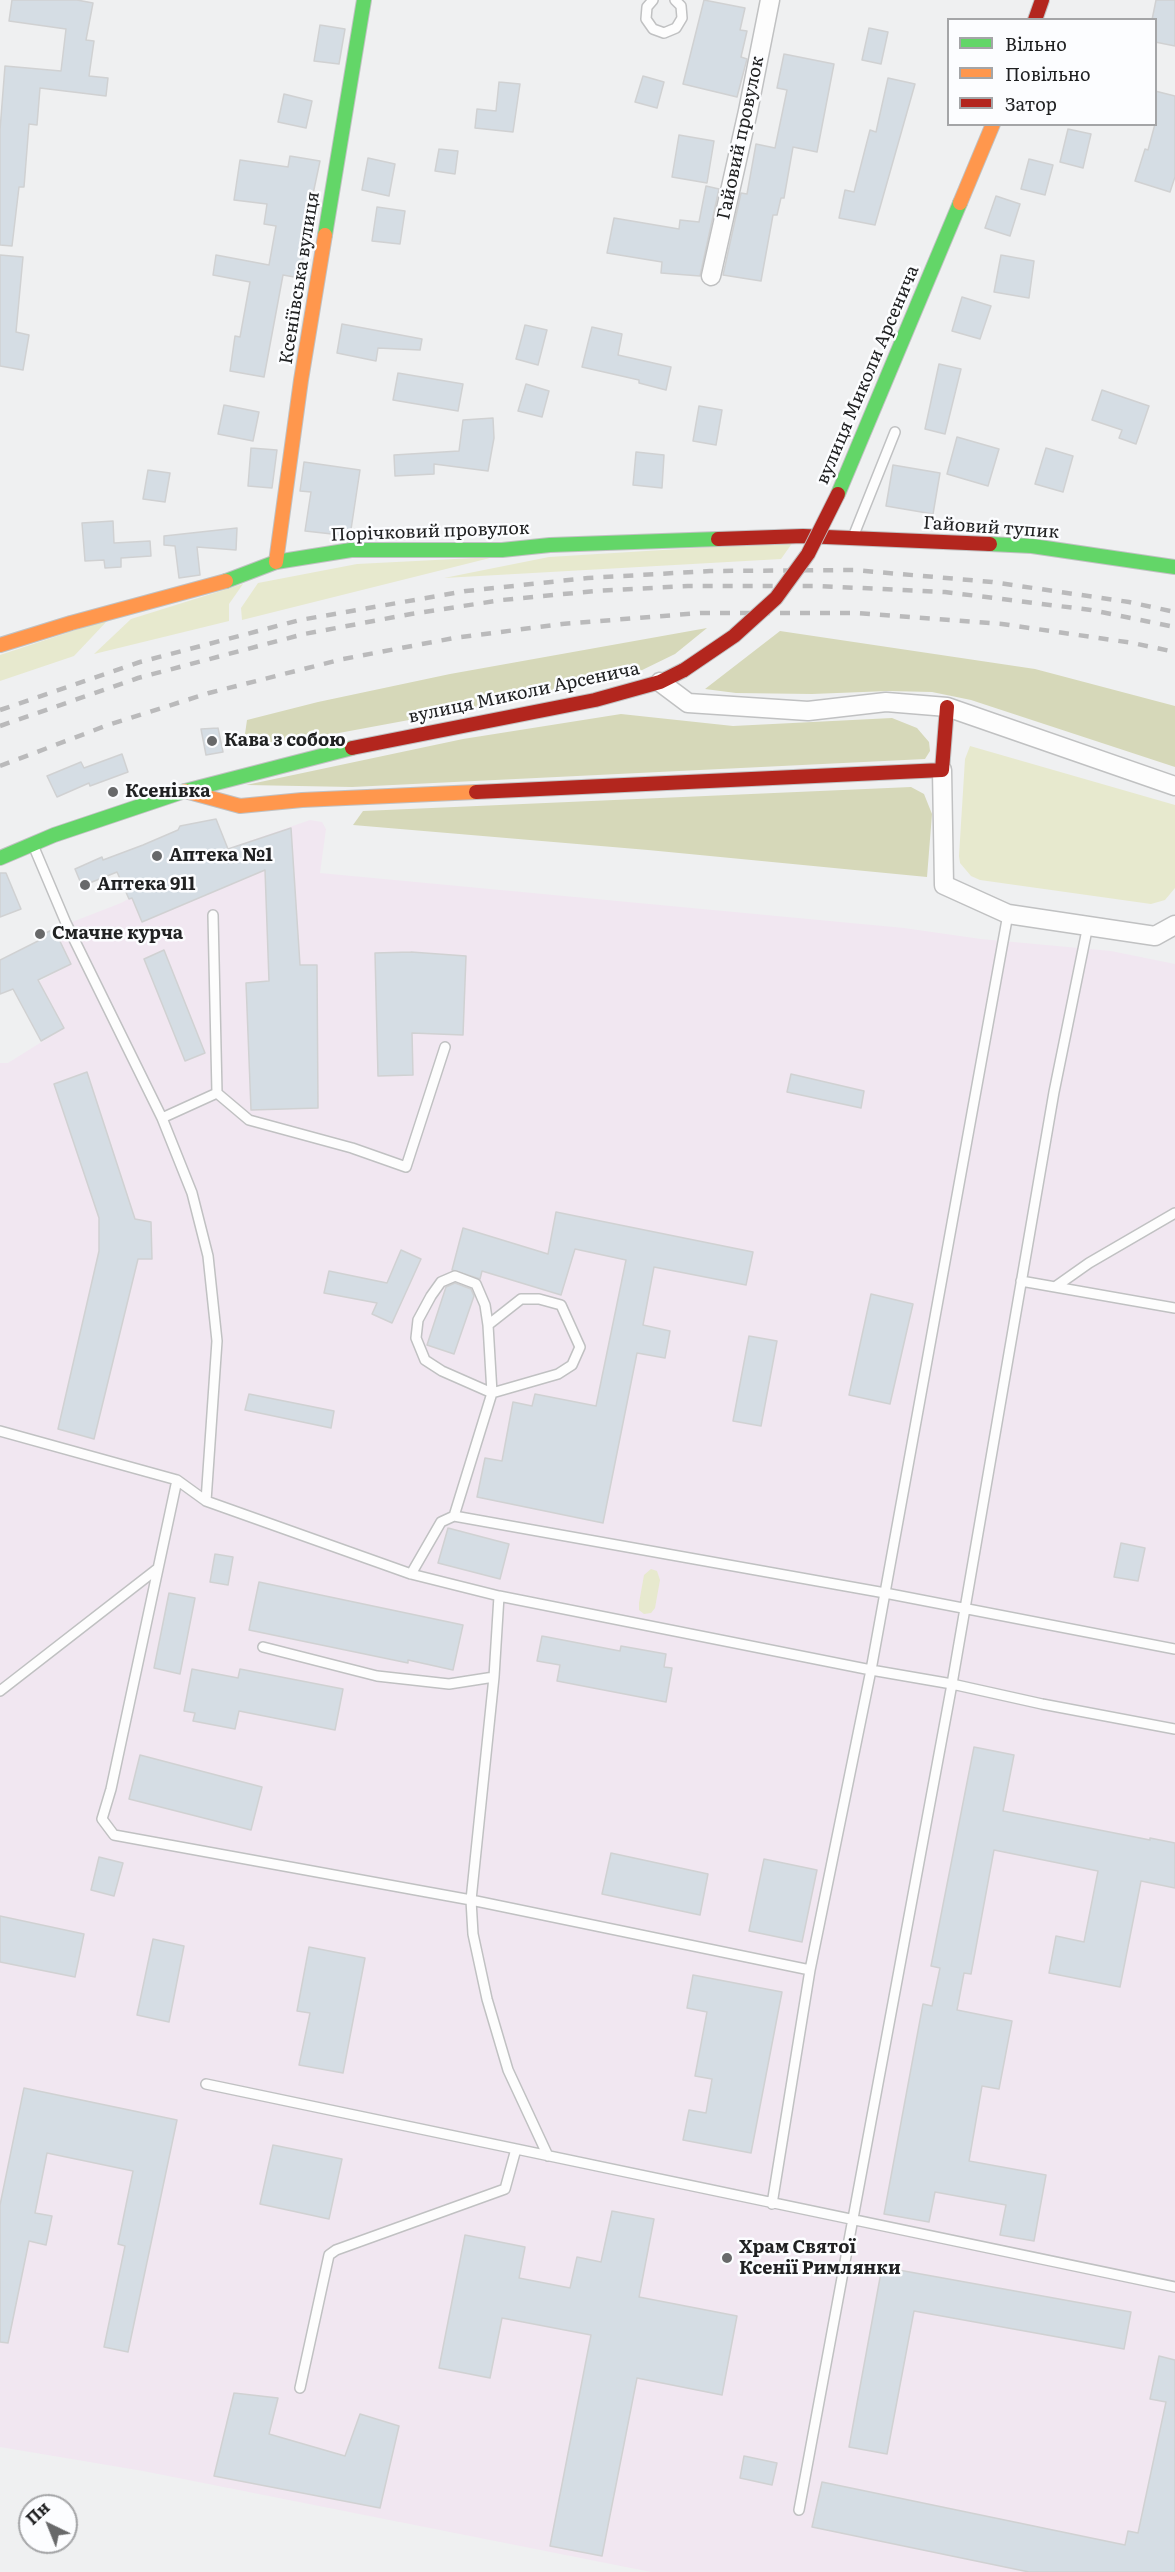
<!DOCTYPE html>
<meta charset="utf-8">
<style>
body{margin:0}
#map{position:relative;width:1175px;height:2572px;overflow:hidden;background:#eff0f1;font-family:Literata,serif}
canvas{display:block}
.legend{position:absolute;left:947px;top:18px;width:210px;height:108px;box-sizing:border-box;background:#fcfdff;border:2px solid #a4a5a7;margin:0;padding:8px 10px;list-style:none;font-size:18px;color:#202122}
.legend li{display:flex;align-items:center;gap:12px;height:30px}
.legend b{width:30px;border:2px solid #a4a5a7}
.north{position:absolute;left:18px;top:2494px;width:60px;height:60px;box-sizing:border-box;background:#fcfdff;border:2px solid #a4a5a7;border-radius:50%;rotate:317deg;font-size:16px;font-weight:700;line-height:24px;text-align:center;color:#202122}
.north::after{content:'';display:block;margin:auto;width:21px;height:27px;background:#68696a;clip-path:polygon(50% 0,100% 100%,50% 72%,0 100%)}
</style>
<div id="map">
<canvas width="1175" height="2572"></canvas>
<ul class="legend">
<li><b style="height:8px;background:#63d668"></b>Вільно</li>
<li><b style="height:8px;background:#ff974d"></b>Повільно</li>
<li><b style="height:8px;background:#b3261e"></b>Затор</li>
</ul>
<div class="north">Пн</div>
</div>
<script>
const ctx = document.querySelector('canvas').getContext('2d');
ctx.lineJoin = 'round';
function paint(path, color) { ctx.fillStyle = color; ctx.fill(path, 'evenodd'); }
const shape = rows => new Path2D(rows.map(r => 'M' + r).join(''));
function strokePath(path, color, width, dash) { ctx.strokeStyle = color; ctx.lineWidth = width; ctx.lineCap = dash ? 'butt' : 'round'; ctx.setLineDash(dash || []); ctx.stroke(path); }
function drawText(font, color, halo, rows, align = 'center') {
  ctx.font = font + ' Literata,serif'; ctx.lineWidth = 5; ctx.setLineDash([]); ctx.textBaseline = 'middle'; ctx.strokeStyle = halo; ctx.fillStyle = color; for (const [text, x, y, turn = 0] of rows) {
    ctx.save(); ctx.translate(x, y); ctx.rotate((+turn || 0) * Math.PI / 180); ctx.textAlign = isNaN(turn) ? turn : align; if (halo) ctx.strokeText(text, 0, 0); ctx.fillText(text, 0, 0); ctx.restore();
  }
}
const medical = shape([
 [310,820,322,822,326,829,320,873,904,928,981,939,1111,951,1175,964,1175,2572,651,2572,143,2471,0,2447,0,1063,8,1063,64,1028,38,982,71,964,54,929,121,903,206,856]
]);
const green = shape([
 [793,542,781,559,444,578,549,557],
 [494,557,242,620,241,608,258,583,357,564],
 [243,584,229,604,229,621,94,654,131,619],
 [109,619,74,656,0,681,0,655],
 [970,746,1175,805,1175,888,1165,900,1151,904,980,880,971,876,960,863,959,856,965,759],
 [651,1569,657,1571,660,1580,655,1608,651,1613,644,1614,639,1610,639,1603,644,1575]
]);
const forest = shape([
 [707,628,675,654,634,674,571,690,328,735,259,744,245,734,247,720,318,702,450,674],
 [780,631,1035,669,1175,706,1175,767,971,700,932,692,888,691,812,694,736,693,705,689],
 [621,714,733,726,892,718,917,728,929,742,930,751,925,759,352,787,246,785,463,739],
 [911,787,924,794,932,814,927,877,648,850,353,825,363,811]
]);
const building = shape([
 [12,0,77,0,93,3,86,40,94,41,89,76,108,78,106,96,40,88,37,125,29,124,24,187,19,187,12,246,0,245,0,130,5,66,61,71,66,29,9,21,12,0],
 [704,0,745,8,740,30,747,31,741,57,747,59,737,97,683,84,704,0],
 [1156,0,1175,0,1175,46,1155,42,1155,20,1152,20,1156,0],
 [320,25,345,29,339,64,314,61,320,25],
 [869,28,888,32,881,64,862,60,869,28],
 [784,54,834,64,817,152,793,147,784,198,781,198,777,215,773,215,761,281,723,275,741,193,747,194,756,144,775,148,787,90,777,88,784,54],
 [643,76,664,82,657,108,635,102,643,76],
 [888,78,915,84,875,225,839,218,845,190,854,192,870,130,876,132,888,78],
 [499,82,520,84,513,132,475,128,477,109,496,111,499,82],
 [1155,91,1175,96,1175,177,1170,192,1135,181,1145,149,1148,150,1155,124,1155,91],
 [284,94,312,101,306,128,278,122,284,94],
 [1068,129,1091,134,1083,168,1060,162,1068,129],
 [679,135,714,141,707,183,672,177,679,135],
 [439,149,458,151,455,174,435,171,439,149],
 [290,156,320,161,309,213,314,214,309,246,305,245,300,278,283,275,264,377,230,371,235,336,240,337,250,282,213,275,216,255,269,265,276,226,264,224,267,204,234,200,240,160,288,167,290,156],
 [368,158,395,164,389,196,362,190,368,158],
 [1029,159,1053,165,1045,195,1021,189,1029,159],
 [706,186,719,189,700,276,661,273,662,262,607,253,614,218,679,229,680,220,699,222,706,186],
 [996,196,1020,204,1010,236,985,228,996,196],
 [377,207,405,211,400,244,372,241,377,207],
 [0,255,23,257,16,332,29,335,23,370,0,366,0,255],
 [1001,255,1034,261,1029,298,994,292,1001,255],
 [962,297,991,306,980,339,952,331,962,297],
 [342,324,422,339,420,350,378,348,376,361,337,353,342,324],
 [525,325,547,330,538,365,516,359,525,325],
 [592,327,622,334,618,355,671,367,666,390,639,383,639,380,582,367,592,327],
 [939,364,961,369,945,434,925,429,939,364],
 [398,373,463,384,458,411,393,400,398,373],
 [526,384,549,391,542,417,518,411,526,384],
 [1102,390,1149,406,1136,444,1119,438,1122,430,1092,420,1102,390],
 [224,405,259,412,253,441,218,434,224,405],
 [699,406,722,410,716,445,693,441,699,406],
 [493,418,494,438,488,471,434,464,434,474,395,476,394,455,459,451,463,420,493,418],
 [957,437,999,449,988,486,947,474,957,437],
 [251,448,277,450,272,488,248,486,251,448],
 [1046,448,1073,456,1063,492,1035,484,1046,448],
 [636,452,664,455,662,488,633,485,636,452],
 [304,462,360,470,350,536,305,531,311,492,300,491,304,462],
 [893,465,940,473,933,514,886,506,893,465],
 [148,470,170,473,165,502,143,499,148,470],
 [113,521,114,543,150,541,151,556,121,558,121,567,105,568,104,560,85,561,82,523,113,521],
 [237,528,236,550,197,547,200,575,179,578,175,546,164,545,164,536,237,528],
 [218,728,223,752,206,755,201,729,218,728],
 [122,754,128,772,90,786,89,783,57,797,47,776,81,762,84,768,122,754],
 [216,819,228,849,291,828,300,965,317,965,318,1108,251,1110,246,983,269,981,265,870,142,922,132,898,129,899,117,872,82,886,75,869,102,857,103,860,143,845,178,830,180,826,216,819],
 [0,873,6,873,21,909,0,917,0,873],
 [54,929,71,964,38,980,64,1028,41,1041,13,989,0,994,0,960,38,941,37,937,54,929],
 [164,950,205,1053,185,1061,144,959,164,950],
 [411,952,466,956,463,1035,412,1033,413,1075,378,1076,375,953,411,952],
 [87,1072,135,1219,151,1222,152,1259,138,1259,94,1439,58,1429,99,1251,99,1218,54,1084,87,1072],
 [791,1074,864,1091,861,1108,787,1092,791,1074],
 [556,1212,753,1252,746,1285,654,1267,643,1325,670,1331,665,1358,637,1353,603,1523,477,1497,485,1458,502,1461,513,1402,532,1406,535,1394,596,1406,626,1260,575,1249,561,1295,482,1271,480,1279,452,1270,463,1228,548,1254,556,1212],
 [401,1250,421,1259,392,1323,372,1314,377,1303,324,1293,329,1271,387,1283,401,1250],
 [455,1283,471,1289,474,1296,454,1354,427,1345,446,1287,455,1283],
 [871,1294,913,1304,890,1404,849,1395,871,1294],
 [749,1336,777,1341,761,1426,733,1421,749,1336],
 [249,1394,334,1411,331,1428,245,1410,249,1394],
 [448,1528,509,1544,500,1579,438,1563,448,1528],
 [1121,1543,1145,1548,1138,1581,1114,1577,1121,1543],
 [215,1554,233,1557,228,1585,210,1582,215,1554],
 [259,1582,463,1625,453,1670,408,1660,408,1663,249,1630,259,1582],
 [169,1593,195,1598,180,1674,154,1668,169,1593],
 [542,1636,620,1651,621,1646,666,1654,664,1667,672,1668,666,1702,557,1681,560,1665,537,1661,542,1636],
 [192,1669,238,1678,240,1669,343,1689,335,1730,239,1711,235,1729,193,1721,195,1713,184,1711,192,1669],
 [974,1747,1014,1755,1003,1811,1150,1840,1150,1838,1175,1843,1175,1888,1141,1881,1120,1987,1049,1973,1056,1936,1084,1942,1098,1871,994,1850,971,1974,964,1973,957,2010,1012,2021,999,2089,982,2086,969,2161,1046,2175,1034,2241,1000,2235,1006,2205,935,2192,929,2222,884,2214,923,2004,932,2006,940,1968,931,1966,974,1747],
 [140,1755,262,1787,251,1830,129,1799,140,1755],
 [611,1853,708,1874,700,1915,602,1894,611,1853],
 [99,1857,123,1863,114,1896,91,1890,99,1857],
 [764,1859,817,1870,802,1942,749,1931,764,1859],
 [0,1916,84,1934,75,1977,0,1962,0,1916],
 [153,1939,184,1946,169,2022,137,2015,153,1939],
 [309,1947,365,1958,343,2073,299,2065,310,2013,297,2011,309,1947],
 [693,1975,782,1992,751,2153,683,2140,689,2110,706,2113,712,2079,695,2076,707,2012,687,2008,693,1975],
 [24,2088,177,2120,128,2352,104,2347,125,2246,118,2244,133,2171,47,2153,35,2213,52,2216,46,2245,29,2241,8,2343,0,2342,0,2205,24,2088],
 [273,2145,342,2159,329,2219,260,2204,273,2145],
 [612,2211,654,2219,639,2297,737,2316,722,2395,637,2378,602,2556,550,2546,591,2335,502,2318,490,2378,439,2368,465,2235,525,2247,519,2278,570,2288,577,2257,601,2262,612,2211],
 [882,2267,1131,2312,1124,2349,914,2311,887,2454,849,2447,882,2267],
 [1159,2356,1175,2360,1175,2572,1029,2572,812,2527,822,2482,1125,2545,1128,2531,1138,2533,1166,2402,1150,2399,1159,2356],
 [234,2393,278,2398,269,2434,345,2456,360,2414,399,2426,380,2508,214,2476,234,2393],
 [744,2456,777,2463,772,2485,740,2478,744,2456]
]);
const lane = shape([
 [653,0,647,7,646,19,653,29,664,33,676,28,682,18,681,6,675,0],
 [853,537,895,432],
 [33,845,66,923,162,1118,192,1193,208,1256,217,1341,206,1501],
 [217,1093,249,1120,352,1148,406,1167,445,1047],
 [162,1118,217,1093,213,915],
 [1021,1281,1175,1308],
 [1055,1287,1089,1263,1175,1213],
 [0,1431,177,1480,206,1501,411,1574,499,1596,871,1670,952,1684,1042,1704,1175,1729],
 [177,1480,111,1789,102,1819,114,1835,471,1900,810,1970],
 [454,1516,492,1393,558,1374,572,1365,580,1347,561,1305,539,1299,521,1299,488,1325,492,1393,442,1371,425,1360,416,1338,418,1320,431,1296,441,1282,455,1276,476,1284,485,1305,488,1325],
 [411,1574,441,1522,454,1516,885,1593,1175,1649],
 [499,1596,494,1677,471,1900,473,1934,487,1999,508,2070,548,2156],
 [263,1647,377,1676,449,1684,494,1677],
 [0,1691,157,1569],
 [206,2084,1175,2287],
 [772,2204,810,1970,871,1670,1008,914],
 [300,2388,329,2255,336,2250,505,2189,516,2149],
 [799,2510,952,1684,1054,1092,1088,925]
]);
const street = shape([
 [711,276,748,111,770,0],
 [660,682,688,703,808,711,886,702,947,707,1175,786],
 [942,770,944,885,1008,914,1155,936,1175,925]
]);
const fast = shape([
 [325,235,364,0],
 [838,494,960,203],
 [990,544,1032,546,1175,567],
 [226,581,276,562,351,550,502,550,550,545,718,539],
 [0,858,54,835,185,791,352,748]
]);
const slow = shape([
 [960,203,993,124],
 [276,562,301,380,325,235],
 [0,645,71,623,226,581],
 [185,791,240,806,302,800,476,792]
]);
const jam = shape([
 [1035,20,1042,0],
 [718,539,803,536,990,544],
 [352,748,595,700,660,682,684,670],
 [476,792,942,770,947,707]
]);
const rail = shape([
 [0,710,140,662,300,620,466,591,588,578,710,571,854,570,992,582,1129,602,1175,612],
 [0,726,138,678,304,634,411,614,502,600,595,591,688,586,818,586,945,592,1091,610,1175,627],
 [0,766,108,725,209,693,343,659,454,638,562,624,700,613,856,613,1002,624,1133,643,1175,652]
]);
const jamBridge = shape([
 [684,670,734,636,776,598,808,554,838,494]
]);
const markers = [
 [212,741,6,"#68696a"],
 [113,792,6,"#68696a"],
 [157,856,6,"#68696a"],
 [85,885,6,"#68696a"],
 [40,934,6,"#68696a"],
 [727,2258,6,"#68696a"]
];
const streetNames = [
 ["Гайовий провулок",741,138,-78],
 ["Ксеніївська вулиця",300,278,-81],
 ["вулиця Миколи Арсенича",868,375,-67],
 ["Гайовий тупик",991,528,4],
 ["Порічковий провулок",430,532,-2],
 ["вулиця Миколи Арсенича",524,693,-12]
];
const poiNames = [
 ["Кава з собою",224,741],
 ["Ксенівка",125,792],
 ["Аптека №1",169,856],
 ["Аптека 911",97,885],
 ["Смачне курча",52,934],
 ["Храм Святої",739,2248],
 ["Ксенії Римлянки",739,2269]
];
paint(medical, '#f1e7f1');
paint(green, '#e7e9ce');
paint(forest, '#d6d8b9');
paint(building, '#d5dde4');
strokePath(building, '#d0d1d2', 1.5);
strokePath(lane, '#c0c1c2', 12);
strokePath(street, '#c0c1c2', 21);
strokePath(fast, '#c0c1c2', 16);
strokePath(slow, '#c0c1c2', 16);
strokePath(jam, '#c0c1c2', 16);
strokePath(lane, '#fdfdfd', 9);
strokePath(street, '#fdfdfd', 18);
strokePath(fast, '#63d668', 14);
strokePath(slow, '#ff974d', 14);
strokePath(jam, '#b3261e', 14);
strokePath(rail, '#bababb', 4.5, [10, 10]);
strokePath(jamBridge, '#c0c1c2', 16, []);
strokePath(jamBridge, '#b3261e', 14);
for (const [x, y, r, color] of markers) { const dot = new Path2D(); dot.arc(x, y, r, 0, 2 * Math.PI); ctx.fillStyle = color; ctx.fill(dot); strokePath(dot, '#fcfdff', 2); }
drawText('18px', '#202122', '#fcfdff', streetNames);
drawText('bold 18px', '#202122', '#fcfdff', poiNames, 'left');
</script>
